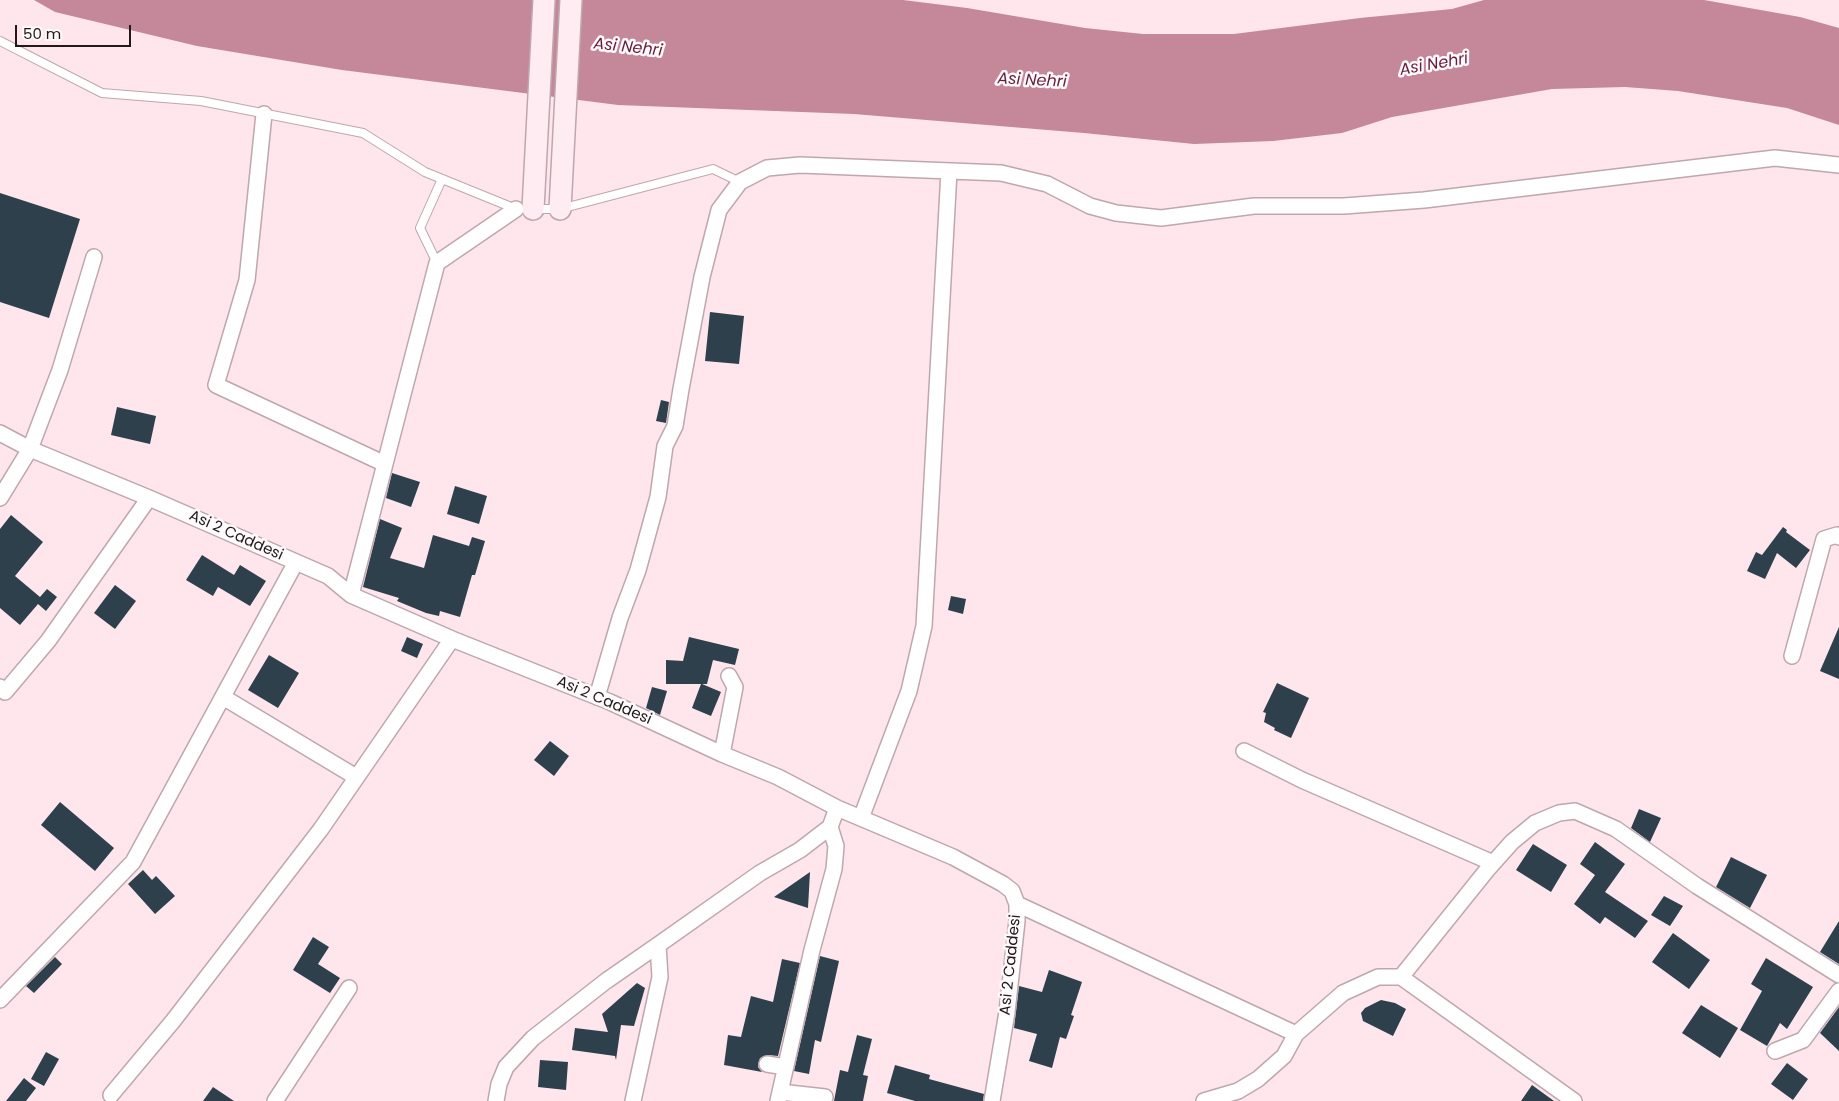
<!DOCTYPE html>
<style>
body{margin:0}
#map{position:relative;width:1839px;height:1101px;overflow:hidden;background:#ffe5ec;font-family:Poppins,sans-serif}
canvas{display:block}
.scale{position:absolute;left:15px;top:25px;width:116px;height:22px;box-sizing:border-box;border:2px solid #20181a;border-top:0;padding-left:6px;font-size:15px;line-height:18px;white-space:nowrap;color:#20181a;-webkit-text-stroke:4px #fef9fa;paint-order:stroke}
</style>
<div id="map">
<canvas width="1839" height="1101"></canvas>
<div class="scale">50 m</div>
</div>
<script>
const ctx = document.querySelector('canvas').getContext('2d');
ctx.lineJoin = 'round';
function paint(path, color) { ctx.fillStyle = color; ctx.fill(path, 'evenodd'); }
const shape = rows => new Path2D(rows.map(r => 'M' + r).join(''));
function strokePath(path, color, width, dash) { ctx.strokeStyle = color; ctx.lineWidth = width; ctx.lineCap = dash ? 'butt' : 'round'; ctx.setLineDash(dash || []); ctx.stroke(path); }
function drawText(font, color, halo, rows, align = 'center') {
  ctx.font = font + ' Poppins,sans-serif'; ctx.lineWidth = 5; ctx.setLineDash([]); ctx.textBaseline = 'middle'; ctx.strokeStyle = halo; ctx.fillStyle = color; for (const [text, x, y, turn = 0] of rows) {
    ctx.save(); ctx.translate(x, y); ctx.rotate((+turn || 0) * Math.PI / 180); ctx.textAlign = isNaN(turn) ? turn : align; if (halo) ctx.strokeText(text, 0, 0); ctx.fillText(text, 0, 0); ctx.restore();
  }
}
const water = shape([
 [34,0,903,0,967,8,1085,28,1143,34,1234,34,1360,18,1452,9,1484,0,1704,0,1800,17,1839,28,1839,125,1787,108,1678,91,1625,87,1552,89,1392,117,1342,133,1273,141,1194,144,1084,133,854,114,618,105,342,70,197,46,55,12]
]);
const building = shape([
 [0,193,80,219,49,318,0,302],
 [710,312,744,316,739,364,705,361],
 [661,400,669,402,666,423,656,421],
 [117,407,156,416,150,444,111,435],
 [392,473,420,482,411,507,386,498],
 [455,486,487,496,479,524,447,514],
 [11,515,43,542,15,576,40,597,47,589,57,597,46,611,38,604,20,625,0,608,0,529],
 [380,519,402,528,390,558,424,568,433,535,469,546,472,537,485,541,475,575,472,575,460,617,440,611,439,616,426,613,397,601,399,598,363,587],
 [1783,527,1787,530,1786,532,1810,550,1796,568,1777,553,1765,579,1747,571,1756,552,1762,555],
 [202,555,234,575,240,565,266,581,250,606,218,587,213,596,186,580],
 [115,585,136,601,115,629,94,613],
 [951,596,966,599,963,614,948,610],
 [1839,627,1839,679,1820,671],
 [407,637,423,644,417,658,401,651],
 [689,637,739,649,735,665,713,660,707,684,702,684,721,692,711,716,692,708,701,684,666,684,666,660,683,661],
 [269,655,299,673,278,708,248,690],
 [1277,683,1309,698,1291,738,1274,730,1275,728,1264,722,1266,713,1263,712],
 [652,687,667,691,660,715,646,708],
 [550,741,569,756,554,776,534,760],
 [60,802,114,848,95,871,41,825],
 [1639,809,1661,818,1650,842,1631,828],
 [1595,842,1625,864,1605,892,1648,921,1635,938,1605,917,1600,924,1574,904,1595,875,1580,864],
 [1533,844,1567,865,1551,892,1516,870],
 [1731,857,1767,875,1750,908,1716,887],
 [143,870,152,880,156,876,175,896,155,914,128,884],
 [810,872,808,908,774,897],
 [1664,896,1683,906,1670,926,1651,915],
 [1839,921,1839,964,1820,952],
 [1673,933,1710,960,1689,989,1652,962],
 [313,937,329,947,318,964,340,978,330,993,293,970],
 [820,956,839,961,821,1042,815,1040,809,1074,794,1071],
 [55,957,62,964,34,993,26,986],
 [1766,958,1813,987,1787,1029,1780,1023,1767,1046,1740,1030,1762,991,1751,984],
 [782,959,800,963,778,1056,768,1055,760,1058,758,1067,762,1072,724,1065,728,1035,741,1037,751,996,773,1002],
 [1049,970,1082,982,1071,1015,1074,1016,1066,1039,1060,1037,1052,1068,1029,1061,1037,1034,1014,1028,1019,986,1042,992],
 [637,983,645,988,634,1026,621,1025,616,1060,615,1056,572,1050,575,1028,608,1032,602,1014],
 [1381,1000,1395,1003,1406,1009,1393,1036,1363,1021,1361,1013,1365,1008],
 [1701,1005,1738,1028,1720,1058,1682,1033],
 [1839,1007,1839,1051,1820,1033],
 [857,1035,872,1039,863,1075,868,1076,863,1101,834,1101,840,1070,848,1072],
 [46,1052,59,1059,44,1086,31,1079],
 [540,1060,568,1062,566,1090,538,1087],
 [1787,1063,1808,1079,1793,1100,1771,1084],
 [895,1065,930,1075,929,1079,984,1094,983,1101,915,1101,887,1093],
 [24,1078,36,1088,26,1101,6,1101],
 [1532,1085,1554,1101,1521,1101],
 [213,1087,234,1101,203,1101]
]);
const lane = shape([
 [0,41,102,93,201,101,363,133,425,172,516,209],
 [535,209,560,209,713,169,740,182],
 [437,263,420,228,442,179]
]);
const street = shape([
 [264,114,247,280,216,385,385,464],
 [0,433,30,449,149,498,328,576,351,595,452,639,610,702,722,754,778,777,837,808,953,857,1003,884,1012,891,1017,904,1017,921,1007,1012,992,1101],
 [0,498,30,449,60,370,94,257],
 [351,595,437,263,516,209],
 [1792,656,1824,539,1837,535,1839,537],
 [0,687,5,692,48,641,149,498],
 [223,697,356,777],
 [597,697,620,618,638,570,658,497,665,446,675,426,681,389,702,277,719,210,740,182,767,168,800,165,1001,173,1047,184,1090,206,1116,213,1161,218,1254,206,1344,206,1424,200,1775,158,1839,165],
 [1244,751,1302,780,1493,863],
 [722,754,735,687,729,676],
 [861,818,909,691,924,626,949,171],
 [1017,904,1296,1034],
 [1401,977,1487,870,1512,842,1535,823,1559,813,1575,811,1616,829,1697,886,1839,975],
 [0,1000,133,862,296,562],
 [1775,1051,1803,1040,1839,991],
 [767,1064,785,1067],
 [780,1092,825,1097],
 [111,1095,173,1021,321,829,452,639],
 [275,1101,349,988],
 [496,1101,499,1084,506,1067,533,1038,606,981,658,945,760,873,800,850,830,827,837,808],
 [633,1101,660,977,658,945],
 [778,1101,812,950,834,869,836,846,830,827],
 [1204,1101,1238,1091,1258,1079,1284,1056,1296,1034,1343,993,1378,977,1401,977,1574,1101]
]);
const secondary = shape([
 [533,209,544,0],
 [560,209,571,0]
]);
const streetNames = [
 ["Asi 2 Caddesi",236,536,24],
 ["Asi 2 Caddesi",604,701,23],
 ["Asi 2 Caddesi",1011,965,-84]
];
const waterNames = [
 ["Asi Nehri",628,48,6],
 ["Asi Nehri",1434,65,-10],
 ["Asi Nehri",1032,81,3]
];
paint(water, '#c5879a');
paint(building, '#2e404b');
strokePath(lane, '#bfa7ae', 10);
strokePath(street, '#bfa7ae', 18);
strokePath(secondary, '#bfa7ae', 24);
strokePath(lane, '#fff', 8);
strokePath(street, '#fff', 15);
strokePath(secondary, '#feecf2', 21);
drawText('15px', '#20181a', '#fef9fa', streetNames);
drawText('italic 16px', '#671c3a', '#fef9fa', waterNames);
</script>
